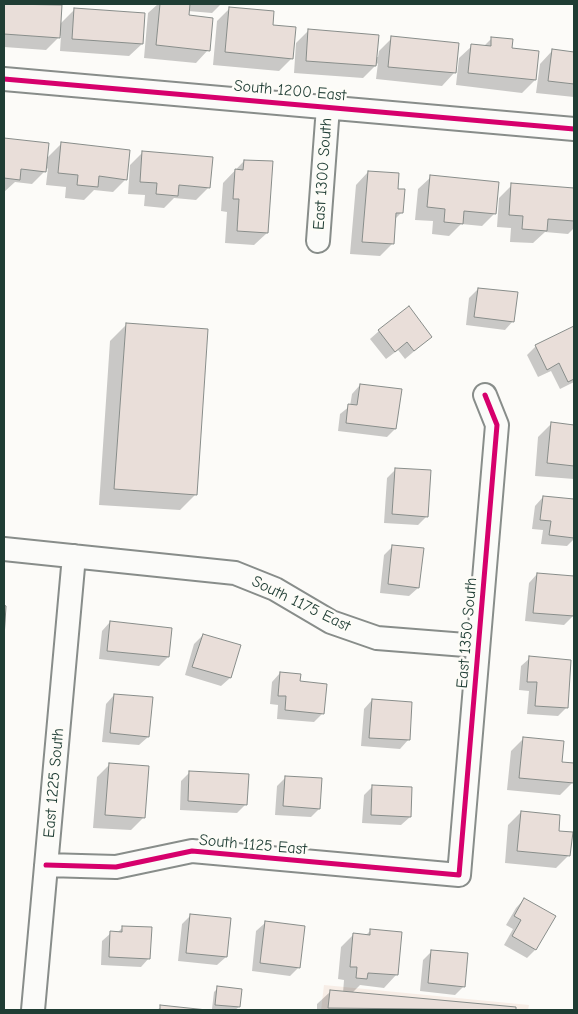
<!DOCTYPE html>
<style>
body{margin:0}
#map{position:relative;width:578px;height:1014px;overflow:hidden;background:#fcfbf8;font-family:"Comic Neue",sans-serif}
canvas{display:block}
.frame{position:absolute;inset:0;border:5px solid #1f3d34;pointer-events:none}
</style>
<div id="map">
<canvas width="578" height="1014"></canvas>
<div class="frame"></div>
</div>
<script>
const ctx = document.querySelector('canvas').getContext('2d');
ctx.lineJoin = 'round';
function paint(path, color) { ctx.fillStyle = color; ctx.fill(path, 'evenodd'); }
const shape = rows => new Path2D(rows.map(r => 'M' + r).join(''));
function strokePath(path, color, width, dash) { ctx.strokeStyle = color; ctx.lineWidth = width; ctx.lineCap = dash ? 'butt' : 'round'; ctx.setLineDash(dash || []); ctx.stroke(path); }
function drawText(font, color, halo, rows, align = 'center') {
  ctx.font = font + ' "Comic Neue",sans-serif'; ctx.lineWidth = 5; ctx.setLineDash([]); ctx.textBaseline = 'middle'; ctx.strokeStyle = halo; ctx.fillStyle = color; for (const [text, x, y, turn = 0] of rows) {
    ctx.save(); ctx.translate(x, y); ctx.rotate((+turn || 0) * Math.PI / 180); ctx.textAlign = isNaN(turn) ? turn : align; if (halo) ctx.strokeText(text, 0, 0); ctx.fillText(text, 0, 0); ctx.restore();
  }
}
const built = shape([
 [324,985,529,1005,528,1010,321,1010]
]);
const shadow = shape([
 [4,4,61,6,60,24,75,9,142,44,129,56,60,51,61,35,46,50,4,47],
 [158,4,221,4,212,13,188,11,188,16,208,50,196,63,144,58,148,13],
 [230,8,272,26,292,58,279,71,213,65,217,21],
 [309,30,376,57,378,57,379,51,392,38,457,44,454,73,442,86,376,79,378,63,363,78,294,73,296,43],
 [492,38,511,49,538,52,535,80,522,93,456,85,459,58,472,46,483,47],
 [552,51,574,53,574,97,536,93,540,64],
 [4,139,48,144,46,159,62,143,126,179,113,192,94,190,84,200,65,198,66,187,46,185,48,168,32,184,15,182,4,192],
 [143,152,209,187,196,200,174,198,164,208,144,206,145,195,128,194,130,165],
 [244,161,267,233,254,245,225,243,227,212,221,211,223,183],
 [368,172,397,190,401,213,395,219,393,243,380,256,350,254,356,185],
 [431,177,495,213,482,226,461,224,449,236,432,234,433,221,415,220,418,189],
 [512,185,574,190,574,228,568,234,545,232,533,243,510,242,511,228,497,227,499,198],
 [478,289,513,321,505,330,466,325,469,298],
 [127,324,196,494,180,510,99,505,110,341],
 [574,327,574,382,560,389,551,371,538,377,527,355,536,346],
 [379,331,431,337,405,359,398,350,386,359,370,339],
 [360,385,395,429,387,437,338,431,340,414,350,406,352,394],
 [551,424,574,426,574,479,535,476,538,437],
 [396,469,427,516,418,525,384,523,387,478],
 [543,497,574,500,574,539,567,546,541,544,543,530,532,529,535,506],
 [393,546,418,588,409,596,380,593,384,555],
 [537,574,574,577,573,616,564,625,525,621,529,583],
 [110,622,170,629,168,657,159,666,99,659,102,631],
 [203,635,230,678,221,686,185,675,194,644],
 [530,658,567,707,558,716,527,714,529,691,519,690,521,666],
 [280,673,298,682,322,714,314,722,277,719,278,705,270,704,272,682],
 [114,695,148,737,139,745,102,742,106,704],
 [372,700,408,740,400,749,361,746,364,709],
 [523,739,561,763,574,765,573,782,560,795,507,790,511,751],
 [110,764,143,818,131,830,93,828,97,777],
 [190,772,246,804,237,813,180,810,181,781],
 [286,777,319,809,311,817,275,815,277,786],
 [373,786,410,817,401,825,362,823,364,795],
 [521,812,569,855,556,868,505,863,508,825],
 [524,899,535,950,527,958,504,945,513,929,506,925,516,908],
 [191,915,226,957,217,965,178,961,182,924],
 [265,923,299,967,290,976,252,971,256,931],
 [123,927,149,958,141,967,101,965,102,941,111,933,117,933],
 [371,930,396,975,384,988,360,985,351,994,515,1008,515,1010,317,1010,317,1004,330,992,343,993,344,980,338,979,341,947,353,935,365,936],
 [432,951,464,986,455,995,420,991,423,960],
 [218,988,239,1007,235,1010,212,1009,214,992],
 [161,1007,194,1010,157,1010]
]);
const building = shape([
 [4,4,62,5,60,38,4,34,4,4],
 [160,4,190,4,189,15,213,18,210,51,156,45,160,4],
 [229,7,274,11,273,25,296,27,293,59,225,52,229,7],
 [74,8,145,13,143,44,72,39,74,8],
 [308,29,379,35,376,66,306,61,308,29],
 [391,36,459,43,456,73,388,67,391,36],
 [491,37,513,39,512,48,539,51,536,80,468,73,471,44,491,46,491,37],
 [552,49,574,52,574,84,548,81,552,49],
 [4,138,49,143,46,172,21,169,20,180,4,178,4,138],
 [61,142,130,150,127,180,99,176,98,187,77,185,78,175,58,173,61,142],
 [142,151,213,157,210,188,179,185,178,196,156,194,157,183,140,182,142,151],
 [244,160,273,161,268,233,237,231,239,199,233,199,235,169,243,170,244,160],
 [368,171,399,173,398,189,405,189,403,213,396,213,394,244,362,242,368,171],
 [430,175,499,182,496,214,464,211,463,224,444,222,445,209,427,207,430,175],
 [511,183,574,188,574,221,548,219,547,231,522,229,523,216,509,215,511,183],
 [478,288,518,292,514,322,474,317,478,288],
 [409,306,432,337,414,351,407,342,395,352,378,330,409,306],
 [126,323,208,329,197,495,114,489,126,323],
 [574,326,574,379,568,382,559,363,547,370,535,345,574,326],
 [360,384,402,389,396,429,346,423,348,404,357,405,360,384],
 [551,422,574,425,574,466,547,463,551,422],
 [395,468,431,470,428,517,392,514,395,468],
 [543,496,574,499,574,538,549,535,551,521,540,520,543,496],
 [392,545,424,548,419,588,388,584,392,545],
 [537,573,574,576,574,616,533,613,537,573],
 [4,605,6,606,4,638,4,605],
 [110,621,172,628,169,657,107,651,110,621],
 [203,634,241,645,231,678,192,667,203,634],
 [529,656,571,660,568,708,535,706,537,682,527,682,529,656],
 [280,672,301,674,300,681,327,684,324,714,285,710,286,696,278,696,280,672],
 [114,694,153,697,149,737,110,733,114,694],
 [372,699,412,702,410,740,369,738,372,699],
 [523,737,564,741,562,762,574,763,574,783,519,778,523,737],
 [109,763,149,766,145,818,105,815,109,763],
 [189,771,249,774,247,805,188,801,189,771],
 [285,776,322,778,320,809,283,806,285,776],
 [372,785,412,787,411,817,371,815,372,785],
 [521,811,560,815,559,831,573,832,570,856,517,851,521,811],
 [524,898,556,916,536,950,512,936,521,920,514,916,524,898],
 [190,914,231,918,227,957,186,953,190,914],
 [265,921,305,926,300,968,260,963,265,921],
 [122,926,152,927,150,959,109,957,110,931,122,932,122,926],
 [370,929,402,932,398,975,368,973,367,979,356,978,357,967,350,967,353,933,370,935,370,929],
 [431,950,468,953,465,987,428,983,431,950],
 [217,986,242,989,240,1007,215,1005,217,986],
 [330,990,516,1007,516,1010,328,1008,330,990],
 [160,1005,207,1010,160,1010,160,1005]
]);
const minor = shape([
 [4,79,574,129],
 [318,241,328,107],
 [4,549,235,573,275,589,331,622,377,638,478,646],
 [46,865,116,867,192,851,459,875,497,425,485,395],
 [33,1010,74,556]
]);
const cycleway = shape([
 [4,79,574,129],
 [46,865,116,867,192,851,459,875,497,425,485,395]
]);
const streetNames = [
 ["South 1200 East",290,91,5],
 ["East 1300 South",323,174,-86],
 ["South 1175 East",301,604,26],
 ["East 1350 South",467,633,-85],
 ["East 1225 South",54,783,-85],
 ["South 1125 East",253,845,5]
];
paint(built, '#f7ede6');
paint(shadow, '#0003');
paint(building, '#e9ded9');
strokePath(building, '#888d8a', 1);
strokePath(minor, '#888d8a', 26);
strokePath(minor, '#fbfbf9', 22);
strokePath(cycleway, '#d6006c', 5);
drawText('16px', '#1f3d34', '#fdfcf7', streetNames);
</script>
